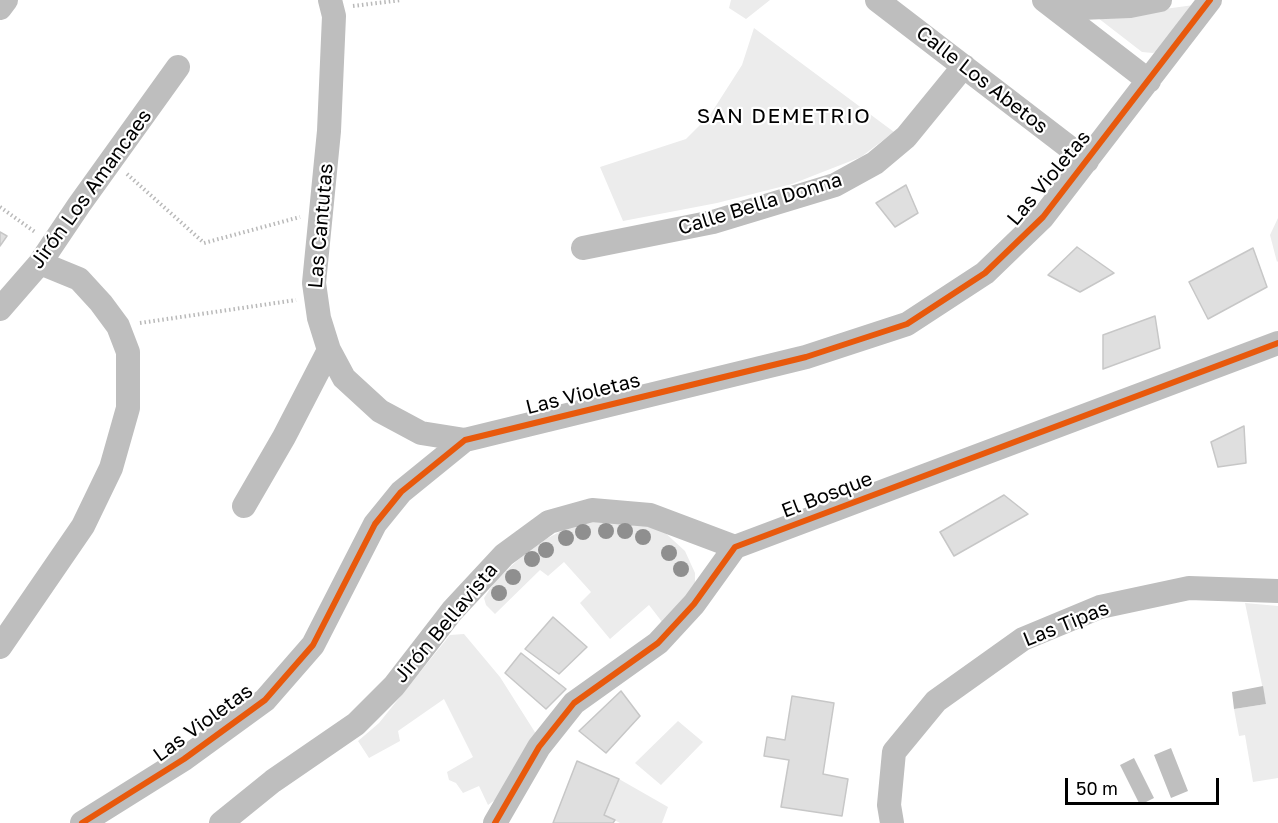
<!DOCTYPE html>
<meta charset="utf-8">
<style>
body{margin:0}
#map{position:relative;width:1278px;height:823px;overflow:hidden;background:#fff;font-family:"Golos Text",sans-serif}
canvas{display:block}
.scale{position:absolute;left:1065px;top:778px;width:154px;height:27px;box-sizing:border-box;border:3px solid #000;border-top:0;padding-left:8px;font-size:18px;line-height:21px;white-space:nowrap;color:#000;-webkit-text-stroke:4px #fff;paint-order:stroke}
</style>
<div id="map">
<canvas width="1278" height="823"></canvas>
<div class="scale">50 m</div>
</div>
<script>
const ctx = document.querySelector('canvas').getContext('2d');
ctx.lineJoin = 'round';
function paint(path, color) { ctx.fillStyle = color; ctx.fill(path, 'evenodd'); }
const shape = rows => new Path2D(rows.map(r => 'M' + r).join(''));
function strokePath(path, color, width, dash) { ctx.strokeStyle = color; ctx.lineWidth = width; ctx.lineCap = dash ? 'butt' : 'round'; ctx.setLineDash(dash || []); ctx.stroke(path); }
function drawText(font, color, halo, rows, align = 'center') {
  ctx.font = font + ' "Golos Text",sans-serif'; ctx.lineWidth = 4.5; ctx.setLineDash([]); ctx.textBaseline = 'middle'; ctx.strokeStyle = halo; ctx.fillStyle = color; for (const [text, x, y, turn = 0] of rows) {
    ctx.save(); ctx.translate(x, y); ctx.rotate((+turn || 0) * Math.PI / 180); ctx.textAlign = isNaN(turn) ? turn : align; if (halo) ctx.strokeText(text, 0, 0); ctx.fillText(text, 0, 0); ctx.restore();
  }
}
const green = shape([
 [731,0,770,0,746,19,729,8],
 [1194,5,1160,49,1153,53,1142,52,1098,18],
 [754,28,894,132,861,157,792,184,717,203,623,221,600,167,686,139,710,115,742,65],
 [1278,218,1278,261,1277,262,1270,235],
 [598,520,628,522,661,529,685,551,695,573,695,593,666,627,649,605,610,639,580,603,591,592,564,562,548,576,540,570,495,614,486,605,484,598,496,580,519,559,546,539,569,527],
 [1245,603,1278,606,1278,778,1253,782,1245,735,1239,736,1234,709,1266,704],
 [464,634,500,677,538,737,503,794,488,805,479,786,463,793,456,783,449,780,447,772,473,757,444,699,398,731,400,741,369,758,358,741,379,723,450,635],
 [678,721,703,742,661,785,635,763],
 [619,779,668,807,662,823,620,823,604,815]
]);
const water = shape([
 [1263,686,1266,704,1234,709,1232,692],
 [1171,748,1188,791,1171,798,1154,755],
 [1134,758,1154,798,1140,805,1120,765]
]);
const building = shape([
 [906,185,918,213,895,227,876,203,906,185],
 [0,232,7,236,0,246,0,232],
 [1077,247,1114,273,1080,292,1048,275,1077,247],
 [1253,248,1267,287,1208,319,1189,282,1253,248],
 [1155,316,1160,348,1103,369,1103,335,1155,316],
 [1244,426,1246,463,1218,467,1211,442,1244,426],
 [1004,495,1028,514,954,556,940,532,1004,495],
 [553,617,587,647,559,674,525,649,553,617],
 [521,653,566,689,546,709,505,673,521,653],
 [621,691,640,716,606,753,579,731,621,691],
 [792,696,834,703,823,774,848,779,842,816,781,807,789,760,764,756,767,737,785,740,792,696],
 [577,761,619,779,604,815,615,820,613,823,553,823,577,761]
]);
const path = shape([
 [353,6,402,0],
 [127,174,204,243,300,217],
 [0,207,35,232],
 [140,323,296,300]
]);
const minor = shape([
 [330,0,334,16,329,131,314,283,319,318,329,350,344,378,380,411,421,433,465,440],
 [877,0,1087,161],
 [1044,0,1149,81],
 [0,8,6,0],
 [1056,9,1130,6,1160,0],
 [583,248,713,222,835,185,875,163,906,137,964,66],
 [0,309,40,263,79,205,178,67],
 [244,506,284,437,329,350],
 [0,647,83,526,111,468,128,408,128,352,118,326,101,303,79,279,40,263],
 [82,823,184,759,265,700,313,645,375,524,401,492,465,440,806,357,907,324,985,273,1043,217,1210,0],
 [221,823,273,781,356,724,394,686,452,611,504,555,549,522,592,510,650,515,735,547],
 [495,823,539,747,574,703,658,643,694,604,735,547,1278,343],
 [892,823,889,805,894,752,936,701,1023,639,1100,607,1189,588,1278,591]
]);
const cycleway = shape([
 [82,823,184,759,265,700,313,645,375,524,401,492,465,440,806,357,907,324,985,273,1043,217,1210,0],
 [495,823,539,747,574,703,658,643,694,604,735,547,1278,343]
]);
const trees = [
 [606,531],
 [625,531],
 [583,532],
 [643,537],
 [566,538],
 [546,550],
 [669,553],
 [532,559],
 [681,569],
 [513,577],
 [499,593]
];
const streetNames = [
 ["Calle Los Abetos",982,80,38],
 ["Las Violetas",1049,178,-50],
 ["Jirón Los Amancaes",91,189,-54],
 ["Calle Bella Donna",760,204,-17],
 ["Las Cantutas",321,226,-85],
 ["Las Violetas",583,394,-14],
 ["El Bosque",827,495,-21],
 ["Jirón Bellavista",446,623,-50],
 ["Las Tipas",1066,624,-22],
 ["Las Violetas",203,723,-36]
];
const neighbourhoodNames = [
 ["SAN DEMETRIO",784,116]
];
paint(green, '#ececec');
paint(water, '#bfbfbf');
paint(building, '#dfdfdf');
strokePath(building, '#c7c7c7', 1.5);
strokePath(path, '#b9b9b9', 4, [1.5, 3]);
strokePath(minor, '#bebebe', 24);
strokePath(cycleway, '#e8590c', 6);
ctx.fillStyle = '#8f8f8f';
for (const [x, y] of trees) { ctx.beginPath(); ctx.arc(x, y, 8, 0, 2 * Math.PI); ctx.fill(); }
drawText('20px', '#000', '#fff', streetNames);
ctx.letterSpacing = '1.5px';
drawText('21px', '#000', '#fff', neighbourhoodNames);
ctx.letterSpacing = '0px';
</script>
